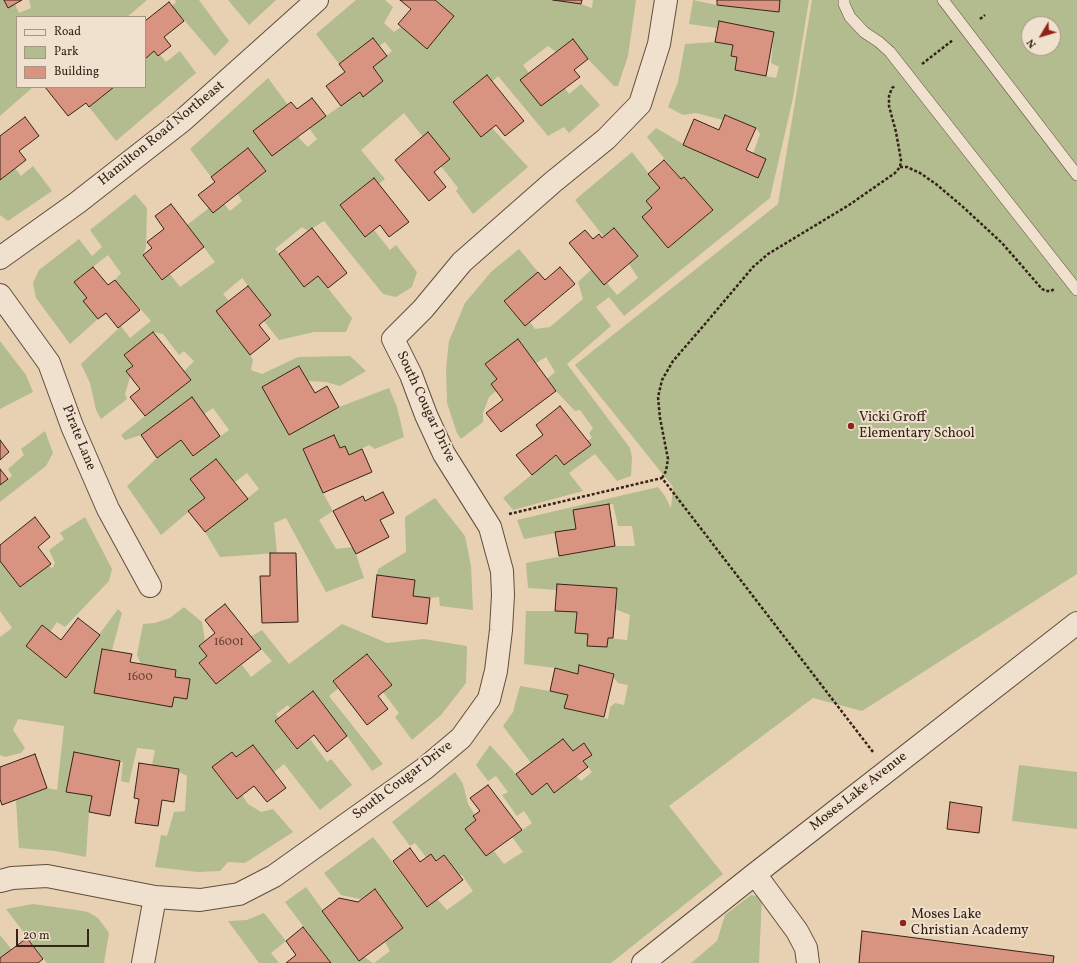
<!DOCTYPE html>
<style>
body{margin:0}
#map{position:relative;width:1077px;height:963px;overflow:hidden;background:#e7d1b2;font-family:Vollkorn,serif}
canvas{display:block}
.legend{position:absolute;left:16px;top:16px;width:130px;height:72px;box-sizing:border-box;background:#efe1cd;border:1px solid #a59585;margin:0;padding:5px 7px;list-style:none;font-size:12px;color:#362219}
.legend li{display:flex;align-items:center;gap:8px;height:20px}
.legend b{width:20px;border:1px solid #a59585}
.north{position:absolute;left:1021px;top:16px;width:40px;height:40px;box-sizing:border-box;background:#efe1cd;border:1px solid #a59585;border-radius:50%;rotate:232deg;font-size:11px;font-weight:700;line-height:16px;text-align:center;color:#362219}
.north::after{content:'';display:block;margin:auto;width:14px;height:18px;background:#8f2418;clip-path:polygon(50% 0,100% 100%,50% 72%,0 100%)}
.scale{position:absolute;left:16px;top:929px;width:73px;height:18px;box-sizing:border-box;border:2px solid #362219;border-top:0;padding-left:5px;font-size:12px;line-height:14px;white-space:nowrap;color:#362219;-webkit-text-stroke:3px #efe1cd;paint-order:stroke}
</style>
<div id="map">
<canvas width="1077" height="963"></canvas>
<ul class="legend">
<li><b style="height:5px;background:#efe1cd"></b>Road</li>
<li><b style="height:11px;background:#b3bc8e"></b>Park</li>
<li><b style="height:11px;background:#d99381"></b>Building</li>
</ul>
<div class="north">N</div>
<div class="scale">20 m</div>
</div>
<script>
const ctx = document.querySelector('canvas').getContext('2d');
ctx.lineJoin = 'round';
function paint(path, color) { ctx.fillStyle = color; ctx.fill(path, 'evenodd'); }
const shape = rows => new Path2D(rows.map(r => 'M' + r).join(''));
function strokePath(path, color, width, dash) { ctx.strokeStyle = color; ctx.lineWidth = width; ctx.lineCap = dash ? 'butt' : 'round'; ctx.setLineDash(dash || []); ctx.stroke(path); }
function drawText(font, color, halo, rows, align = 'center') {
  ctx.font = font + ' Vollkorn,serif'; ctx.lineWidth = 4; ctx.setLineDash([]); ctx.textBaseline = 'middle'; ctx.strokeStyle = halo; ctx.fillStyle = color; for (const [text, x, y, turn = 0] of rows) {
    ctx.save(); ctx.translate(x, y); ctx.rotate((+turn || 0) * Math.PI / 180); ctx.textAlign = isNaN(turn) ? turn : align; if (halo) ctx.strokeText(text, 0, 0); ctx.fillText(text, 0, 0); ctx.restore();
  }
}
const green = shape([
 [0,0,4,0,8,8,15,4,19,13,31,8,29,0,147,0,127,17,17,17,17,87,33,87,0,116],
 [175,0,199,0,229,41,215,56,172,6,176,2],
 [228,0,276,0,249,25],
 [356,0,385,0,393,7,384,23,394,32,401,27,427,49,454,16,435,0,553,0,581,4,592,8,593,0,636,0,628,56,618,86,614,86,588,59,573,39,556,52,548,46,523,65,529,73,521,80,541,106,565,88,569,94,581,84,600,105,569,133,564,127,548,136,498,76,492,82,487,75,453,102,481,137,492,128,528,167,473,214,456,191,458,188,441,166,428,132,423,137,404,113,361,150,385,179,379,184,374,178,340,205,365,237,374,230,390,250,396,245,417,272,412,287,396,297,383,294,324,221,308,231,302,227,275,249,304,287,318,276,352,318,346,332,314,332,279,340,264,321,271,315,242,278,223,294,229,301,216,311,250,355,253,360,251,370,262,374,298,357,350,356,366,371,340,386,326,382,308,381,299,366,262,387,289,435,339,407,389,388,397,407,404,437,375,449,369,445,349,455,345,446,340,448,334,435,303,449,323,493,333,511,319,520,336,549,352,547,356,554,364,578,326,592,286,518,274,523,277,553,220,557,205,532,259,489,247,473,235,482,216,459,190,479,205,498,161,535,127,486,157,458,181,440,193,456,229,430,213,408,204,414,192,397,141,435,125,440,121,435,191,380,184,371,194,361,184,351,179,355,163,334,153,332,124,355,133,366,126,371,130,377,125,394,127,399,101,419,96,410,90,383,81,364,121,326,130,338,151,321,115,280,121,273,108,255,74,282,87,298,83,301,98,319,70,344,36,298,33,283,39,270,79,239,92,256,102,247,90,230,135,194,147,208,146,247,143,255,161,280,170,274,180,287,215,262,187,225,209,208,213,213,224,204,230,211,242,201,237,193,266,170,248,148,211,177,190,149,268,78,288,105,254,131,272,156,298,137,308,147,317,139,309,128,360,92,363,96,383,81,373,67,392,51,385,42,379,46,373,38,339,64,316,34],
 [693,0,717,5,778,12,780,0,809,0,793,98,770,198,624,316,609,297,596,307,611,326,567,364,630,448,632,457,631,476,617,481,595,454,569,473,583,491,513,510,503,498,556,455,564,465,590,445,587,441,592,438,589,433,593,428,580,410,575,411,556,391,547,379,555,372,546,357,536,363,518,339,485,364,497,379,491,384,496,391,489,397,483,413,483,422,461,439,457,433,447,403,446,368,449,341,465,303,491,272,519,249,538,272,504,302,525,326,530,322,535,329,550,327,583,299,578,282,592,269,607,283,617,295,638,278,629,264,638,256,604,237,575,200,632,152,660,188,646,201,652,208,668,248,712,211,684,177,681,179,647,137,656,128,685,145,758,178,766,160,753,154,760,134,756,128,726,115,723,120,696,113,683,115,668,107,678,82,685,44,715,42,733,45,731,56,737,57,735,70,776,78,779,67,771,63,774,32,719,21,717,28,689,24],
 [812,0,1077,0,1077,574,862,711,813,698,669,806,723,874,611,963,374,963,390,951,385,942,403,928,375,889,361,899,341,895,324,873,373,837,427,907,437,899,447,910,473,891,462,875,460,875,444,855,436,861,431,854,426,857,415,843,410,846,392,822,455,772,463,784,468,804,475,815,473,816,476,820,466,829,486,856,494,851,504,864,523,852,512,837,532,823,524,811,517,816,502,795,508,792,496,776,488,781,476,765,490,745,516,774,532,795,547,783,554,793,576,776,581,781,592,772,583,761,592,755,584,743,573,751,531,763,503,726,513,712,520,686,550,691,568,695,565,708,608,719,610,707,615,703,624,705,628,685,618,683,613,677,614,673,580,666,578,674,555,668,524,664,526,611,555,611,577,612,575,633,588,634,607,647,608,638,627,640,630,615,615,609,617,588,557,584,557,590,528,588,526,563,615,546,635,546,632,526,618,526,613,504,573,510,576,529,524,539,517,520,658,487,665,496,671,508,673,487,575,365,778,204],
 [1029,24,1053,24,1053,48,1029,48],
 [154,51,158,56,160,55,166,62,180,51,196,73,116,141,89,107,114,87,145,87,145,59],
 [33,166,52,191,8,221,0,215,0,180,15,168,21,176],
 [0,341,26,375,33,392,0,409],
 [45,431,53,453,46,466,0,502,0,485,12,476,8,469,24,455,21,449],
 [435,498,465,536,471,566,473,610,440,606,439,597,430,598,413,596,415,580,377,575,378,569,406,552,405,517],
 [85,517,112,569,109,581,65,627,57,622,50,632,42,625,26,646,67,678,118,609,122,613,112,650,102,649,94,693,174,697,187,699,190,679,175,677,176,670,141,664,137,655,143,624,155,623,170,618,184,607,202,622,205,641,199,646,207,656,199,663,216,684,242,665,251,677,272,661,250,637,262,630,289,664,342,624,387,643,424,639,467,646,466,683,441,715,412,740,395,717,399,713,383,692,392,685,368,654,333,680,339,688,329,696,383,764,372,771,347,736,313,691,290,709,288,705,276,714,279,718,275,721,296,749,310,739,327,762,331,759,352,785,320,810,284,764,274,772,253,745,236,757,232,752,212,767,236,799,242,795,248,804,261,812,273,809,293,832,245,863,228,862,220,871,198,872,155,867,161,835,167,836,174,812,185,811,187,776,179,772,179,769,152,765,155,750,137,748,129,783,121,781,123,762,74,753,66,792,92,796,89,812,86,857,55,851,19,848,16,800,47,788,57,790,64,726,18,719,13,730,25,748,21,753,5,757,0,755,0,637,12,628,0,611,0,561,20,587,48,566,53,568,55,563,49,550,64,539,60,533],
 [1019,765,1077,772,1077,829,1012,821],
 [306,887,359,960,364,957,373,963,331,963,285,902],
 [751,895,762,897,759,963,691,963,717,941,725,915],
 [33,904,76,910,88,912,98,918,109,933,104,963,47,963,6,909],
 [264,913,286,941,271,953,279,963,259,963,228,921,247,920],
 [0,935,12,950,0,958]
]);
const building = shape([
 [4,0,22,0,8,8,4,0],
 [400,0,435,0,454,16,427,49,398,24,411,9,400,0],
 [553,0,582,0,581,4,553,0],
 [717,0,780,0,779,12,717,5,717,0],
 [169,2,184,21,164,37,171,46,158,56,154,51,145,59,145,21,169,2],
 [719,21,774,32,766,76,735,70,737,57,731,56,733,45,715,42,719,21],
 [373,38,387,56,373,67,383,81,363,97,360,92,341,106,326,86,345,72,339,64,373,38],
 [573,39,588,59,574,70,580,77,541,106,520,80,573,39],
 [487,75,524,121,505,136,496,125,481,137,453,102,487,75],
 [45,87,114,87,89,107,86,103,68,116,45,87],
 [312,98,326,116,272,156,253,131,291,102,297,109,312,98],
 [725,115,756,128,746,150,766,159,758,178,683,145,694,119,719,130,725,115],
 [25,117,39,136,19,151,26,160,0,180,0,136,25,117],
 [428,132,450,159,434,172,446,187,429,201,395,160,428,132],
 [248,148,266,171,213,213,198,195,215,182,211,177,248,148],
 [664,160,681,179,684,177,713,210,668,248,642,217,652,208,646,201,660,188,648,174,664,160],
 [374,178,409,222,389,237,380,225,365,237,340,205,374,178],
 [171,204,204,247,162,280,143,255,152,248,147,242,164,229,155,216,171,204],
 [312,228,347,273,328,288,318,276,304,287,279,254,312,228],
 [614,228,638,256,604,285,569,243,585,230,593,239,599,234,602,238,614,228],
 [93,267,108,285,115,280,140,310,118,328,106,313,98,319,83,301,87,298,74,282,93,267],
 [560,267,575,284,525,326,504,301,538,272,545,280,560,267],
 [248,286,271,315,259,325,270,339,250,355,216,311,248,286],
 [153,332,191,380,145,416,130,397,140,389,126,371,133,366,124,355,153,332],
 [518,339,556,391,501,432,486,413,503,400,491,384,497,379,485,364,518,339],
 [299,366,315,393,327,386,339,407,289,435,262,387,299,366],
 [192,397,220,436,193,456,181,440,157,458,141,435,192,397],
 [560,406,591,445,564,465,556,455,532,475,516,455,543,435,536,425,560,406],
 [334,435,340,448,345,446,349,455,362,449,372,472,323,493,303,449,334,435],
 [0,440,9,452,0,460,0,440],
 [216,459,248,499,205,532,188,511,205,498,190,479,216,459],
 [0,469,8,479,0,485,0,469],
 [383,492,394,513,380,520,389,537,356,554,333,511,363,496,365,501,383,492],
 [609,504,615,546,559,556,555,532,576,529,573,510,609,504],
 [35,517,50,537,38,547,51,564,20,587,0,561,0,545,35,517],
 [270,553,296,553,298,622,262,623,260,576,270,576,270,553],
 [377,575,415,580,413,596,430,598,427,624,372,617,377,575],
 [557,584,617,588,613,638,608,638,607,647,587,646,588,634,575,633,577,612,555,611,557,584],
 [225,604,261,649,216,684,199,663,207,656,199,646,215,633,205,620,225,604],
 [78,618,100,635,66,678,26,646,42,625,61,640,78,618],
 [102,649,132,654,130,662,176,670,175,677,190,679,187,699,174,697,172,707,94,693,102,649],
 [367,654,392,685,378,696,388,709,367,725,333,681,367,654],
 [579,665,614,674,604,717,564,708,568,695,550,691,555,668,578,674,579,665],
 [313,691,347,736,327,752,314,735,297,749,275,721,313,691],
 [563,739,573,751,584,743,592,755,583,761,588,767,554,793,547,783,532,795,516,774,563,739],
 [253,745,286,788,267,802,254,786,237,799,212,767,232,752,236,757,253,745],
 [74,752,120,761,110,816,89,812,92,796,66,792,74,752],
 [35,754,47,788,2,805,0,799,0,767,35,754],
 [139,763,179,769,174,802,162,800,158,826,135,823,139,799,134,798,139,763],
 [488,785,522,830,486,856,465,829,476,820,473,816,480,811,470,798,488,785],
 [950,802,982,807,979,833,947,829,950,802],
 [410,848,420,862,431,854,436,861,444,855,463,880,427,907,393,861,410,848],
 [375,889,403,928,359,961,322,911,339,898,358,902,375,889],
 [303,927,331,963,286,963,296,955,286,941,303,927],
 [862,931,1054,956,1053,963,859,963,862,931],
 [27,938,43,959,38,963,0,963,0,958,27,938]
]);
const path = shape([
 [980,19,985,15],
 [922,64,953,40],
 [900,167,907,167,920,173,936,184,962,206,1002,243,1042,289,1046,291,1051,291,1054,289],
 [662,478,666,471,668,459,660,418,658,397,662,380,673,361,705,324,753,267,768,254,849,205,895,173,900,167,901,160,896,132,889,106,889,96,892,88,895,86],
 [509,514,662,478,873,752]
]);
const lane = shape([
 [844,0,844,4,850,17,864,32,879,42,890,52,1077,290],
 [943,0,1077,175]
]);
const street = shape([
 [0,258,77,203,182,121,317,0],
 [0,295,49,363,72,426,108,509,150,586],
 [755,874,797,931,806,948,808,963],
 [0,881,12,878,47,876,155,897,200,900,239,894,274,876,424,769,461,738,489,699,496,671,501,630,503,595,502,571,490,527,444,454,426,415,411,375,393,339,423,309,462,262,553,182,606,139,640,104,659,44,666,0],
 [143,963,155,897],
 [643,963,755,874,1077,623]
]);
const markers = [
 [851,426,4,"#8f2418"],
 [903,923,4,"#8f2418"]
];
const numberNames = [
 ["16001",229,643],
 ["1600",140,678]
];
const streetNames = [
 ["Hamilton Road Northeast",162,134,-39],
 ["South Cougar Drive",425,407,65],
 ["Pirate Lane",78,438,68],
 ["South Cougar Drive",403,781,-37],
 ["Moses Lake Avenue",859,792,-38]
];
const poiNames = [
 ["Vicki Groff",859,418],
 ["Elementary School",859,434],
 ["Moses Lake",911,915],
 ["Christian Academy",911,931]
];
paint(green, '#b3bc8e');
paint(building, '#d99381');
strokePath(building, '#362219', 1);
strokePath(lane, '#624e3f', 12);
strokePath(street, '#624e3f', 24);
strokePath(path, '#362219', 2.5, [3, 2]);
strokePath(lane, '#efe1cd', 11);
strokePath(street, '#efe1cd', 22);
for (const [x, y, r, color] of markers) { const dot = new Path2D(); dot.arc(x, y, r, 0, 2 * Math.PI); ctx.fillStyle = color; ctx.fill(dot); strokePath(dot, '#efe1cd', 1.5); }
drawText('12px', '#5f3e33', null, numberNames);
drawText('14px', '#362219', '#efe1cd', streetNames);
drawText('14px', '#362219', '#efe1cd', poiNames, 'left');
</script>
